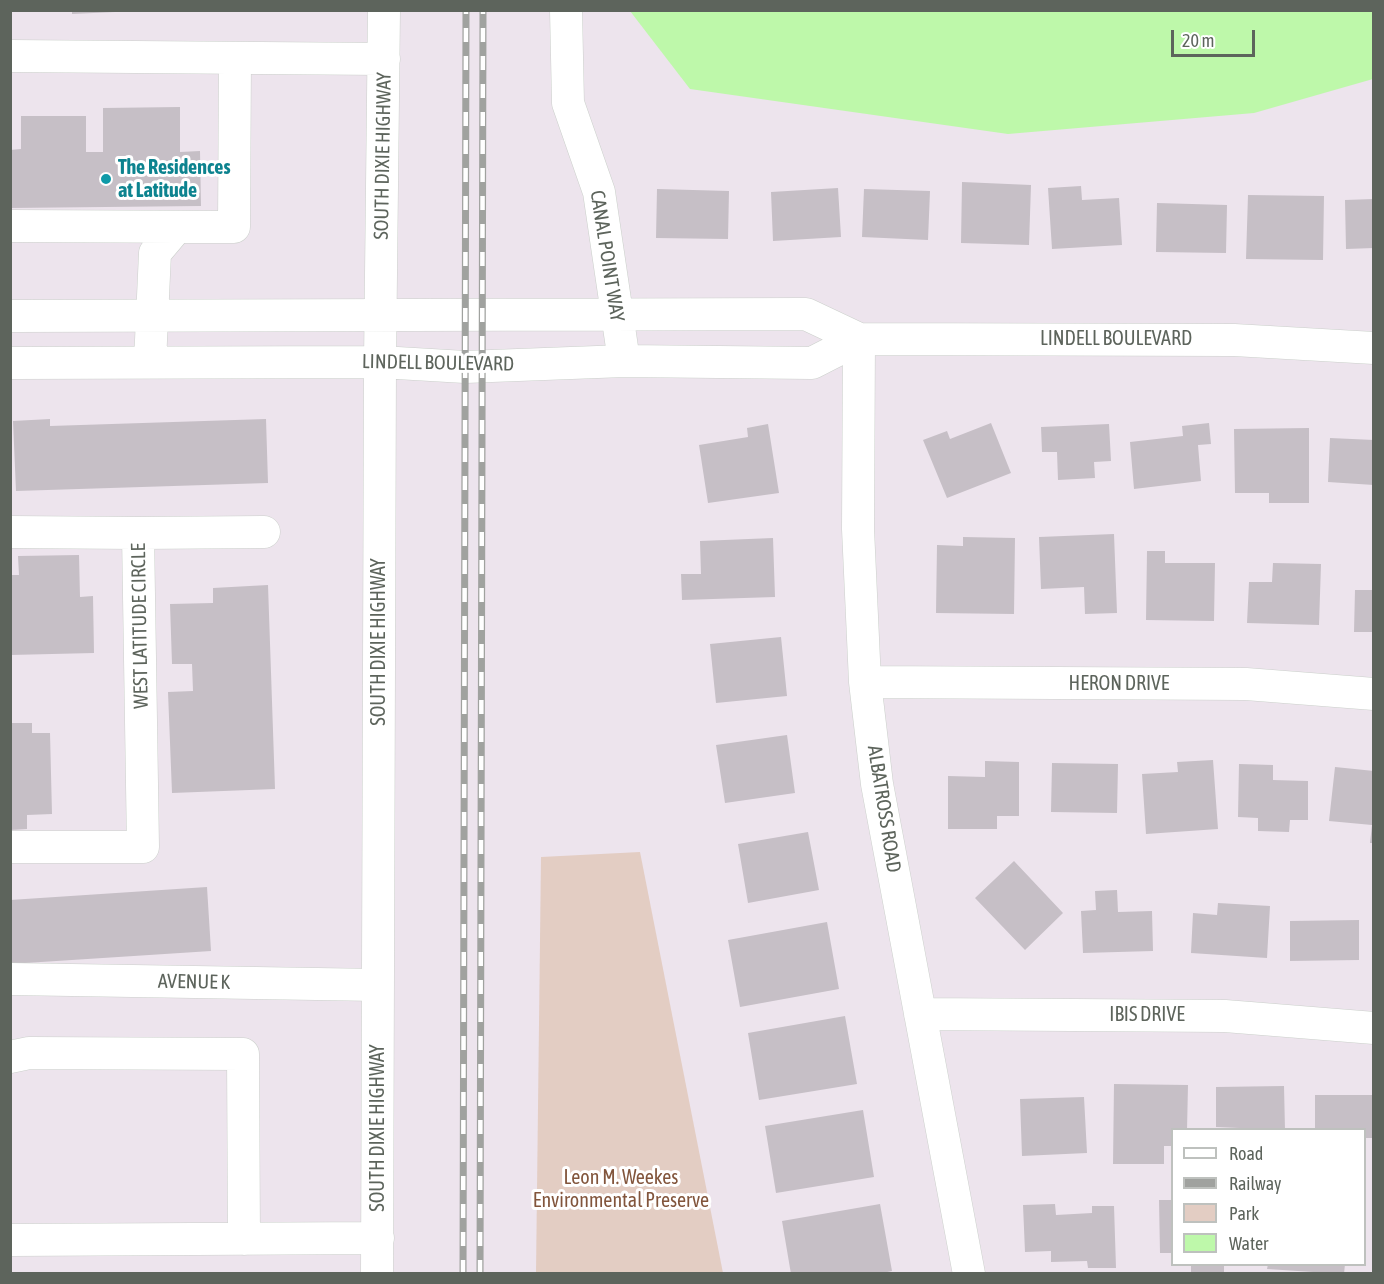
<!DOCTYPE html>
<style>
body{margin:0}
#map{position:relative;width:1384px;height:1284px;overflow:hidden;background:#ede4ed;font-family:"Asap Condensed",sans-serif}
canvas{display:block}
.frame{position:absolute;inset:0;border:12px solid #5d645c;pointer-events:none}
.legend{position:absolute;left:1171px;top:1128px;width:195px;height:138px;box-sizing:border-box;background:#fff;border:2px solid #bec1be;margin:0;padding:8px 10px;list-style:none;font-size:18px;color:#5d645c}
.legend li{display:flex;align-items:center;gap:12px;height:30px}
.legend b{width:30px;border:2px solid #bec1be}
.scale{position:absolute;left:1171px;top:30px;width:84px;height:27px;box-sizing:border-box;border:3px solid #5d645c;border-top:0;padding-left:8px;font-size:18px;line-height:21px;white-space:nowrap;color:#5d645c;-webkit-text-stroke:4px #fff;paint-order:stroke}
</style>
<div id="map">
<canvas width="1384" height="1284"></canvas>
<div class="frame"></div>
<ul class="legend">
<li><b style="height:8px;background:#fff"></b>Road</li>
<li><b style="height:8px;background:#a0a29f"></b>Railway</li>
<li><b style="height:16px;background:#e3cdc3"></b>Park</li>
<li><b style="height:16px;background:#bef8aa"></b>Water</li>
</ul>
<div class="scale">20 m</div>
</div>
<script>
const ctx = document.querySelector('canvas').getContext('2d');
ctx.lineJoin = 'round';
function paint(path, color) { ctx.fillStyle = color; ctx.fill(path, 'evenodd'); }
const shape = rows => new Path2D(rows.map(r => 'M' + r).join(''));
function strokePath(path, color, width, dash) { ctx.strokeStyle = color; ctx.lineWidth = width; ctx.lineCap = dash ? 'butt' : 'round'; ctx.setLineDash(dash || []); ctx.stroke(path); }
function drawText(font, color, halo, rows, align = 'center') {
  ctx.font = font + ' "Asap Condensed",sans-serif'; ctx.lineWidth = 6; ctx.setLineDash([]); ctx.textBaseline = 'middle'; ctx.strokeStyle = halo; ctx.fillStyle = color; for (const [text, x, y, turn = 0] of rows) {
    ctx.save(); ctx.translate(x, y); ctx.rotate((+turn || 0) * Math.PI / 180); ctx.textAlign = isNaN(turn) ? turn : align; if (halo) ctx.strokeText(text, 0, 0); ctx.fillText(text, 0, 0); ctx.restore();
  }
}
const green = shape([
 [640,852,723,1273,536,1273,541,857]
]);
const water = shape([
 [630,11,1373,11,1373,79,1254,113,1008,134,690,89]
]);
const building = shape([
 [72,10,115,10,115,12,72,14],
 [180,107,180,152,200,151,201,206,10,208,10,150,21,149,21,116,86,116,86,152,103,152,103,108],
 [962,182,1031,185,1029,245,961,243],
 [1081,186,1082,200,1119,198,1122,245,1052,249,1048,188],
 [838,188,841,237,773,241,771,192],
 [657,189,729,191,728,239,656,238],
 [864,189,930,191,928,240,862,237],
 [1248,195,1324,196,1323,260,1246,259],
 [1374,199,1374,248,1346,249,1345,200],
 [1157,203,1227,205,1226,253,1156,252],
 [50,419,50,426,266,419,268,483,16,491,13,421],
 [991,423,1011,473,947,498,923,440,947,431,950,439],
 [1209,423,1211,444,1198,445,1201,481,1134,489,1130,442,1183,436,1182,426],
 [768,424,779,493,708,503,699,445,748,437,747,428],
 [1109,424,1111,461,1094,462,1095,478,1058,480,1057,452,1042,452,1041,427],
 [1309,428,1309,503,1269,503,1269,493,1235,493,1234,429],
 [1330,438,1374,440,1374,485,1328,482],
 [1114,534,1117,613,1085,614,1084,587,1041,589,1039,537],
 [963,537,1015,538,1014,614,936,613,937,545,963,546],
 [773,538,775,597,682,600,681,574,701,574,700,541],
 [1147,551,1165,551,1165,563,1215,563,1214,621,1146,620],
 [79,555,80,597,93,596,94,653,10,655,10,575,19,575,18,556],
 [1273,563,1321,564,1319,625,1247,623,1249,582,1272,582],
 [268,585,275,789,172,793,168,692,193,691,192,664,172,664,170,604,213,603,213,588],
 [1355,590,1374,590,1374,632,1354,632],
 [781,637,787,696,716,703,710,644],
 [10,723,32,723,32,733,50,733,52,814,27,815,27,829,10,830],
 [787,735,795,793,725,803,716,745],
 [1213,760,1218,829,1146,834,1142,774,1178,772,1177,762],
 [985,761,1019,762,1019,816,997,816,997,829,948,829,948,776,985,777],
 [1052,763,1118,764,1117,813,1051,812],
 [1239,764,1273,765,1273,780,1308,781,1308,820,1290,820,1289,832,1258,831,1258,818,1238,817],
 [1335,767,1374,771,1374,843,1370,843,1372,825,1329,821],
 [808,832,819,890,748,903,738,844],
 [1014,861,1063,913,1025,950,975,898],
 [207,887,211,951,10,964,10,900],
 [1117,890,1118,912,1152,911,1153,951,1083,953,1081,911,1096,910,1095,891],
 [1218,903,1270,906,1267,958,1191,953,1193,913,1217,915],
 [1359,920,1359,960,1290,961,1290,921],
 [827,922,839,989,740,1007,728,940],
 [845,1016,857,1084,759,1100,748,1033],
 [1114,1084,1188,1085,1187,1130,1172,1130,1172,1146,1164,1146,1164,1164,1113,1164],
 [1284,1086,1285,1130,1216,1127,1216,1087],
 [1315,1095,1374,1095,1374,1138,1364,1138,1364,1130,1315,1130],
 [1084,1097,1087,1153,1022,1156,1020,1099],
 [863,1110,874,1177,776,1193,765,1126],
 [1159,1200,1172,1200,1172,1253,1160,1253],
 [880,1204,892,1271,878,1274,791,1274,782,1221],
 [1055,1204,1056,1215,1092,1213,1092,1206,1114,1206,1116,1268,1088,1268,1087,1261,1051,1262,1051,1251,1025,1252,1023,1205],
 [1191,1264,1224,1264,1224,1274,1191,1274],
 [1268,1264,1345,1264,1344,1274,1267,1269]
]);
const minor = shape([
 [566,10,568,103,599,192,624,361],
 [10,56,384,59],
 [10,226,234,227,235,58],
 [10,316,806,314,859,339,1234,340,1374,348],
 [859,339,858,529,865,682,877,784,969,1274],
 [150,362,155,253,177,227],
 [10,363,380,362,465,367,624,361,812,363,859,339],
 [10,532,138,533,143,847,10,847],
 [138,533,264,532],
 [865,682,1246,684,1374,694],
 [10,979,378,985],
 [920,1014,1225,1016,1374,1028],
 [10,1057,29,1053,243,1054,244,1239],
 [10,1240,378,1238],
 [377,1274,380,362,384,10]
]);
const rail = shape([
 [463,1274,466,10],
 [480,1274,483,10]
]);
const markers = [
 [106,179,6,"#0f9aa8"]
];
const streetNames = [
 ["SOUTH DIXIE HIGHWAY",383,156,-89],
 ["CANAL POINT WAY",607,256,81],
 ["LINDELL BOULEVARD",1116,339],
 ["LINDELL BOULEVARD",438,363,1],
 ["WEST LATITUDE CIRCLE",140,626,-91],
 ["SOUTH DIXIE HIGHWAY",379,642,-90],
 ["HERON DRIVE",1119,684],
 ["ALBATROSS ROAD",884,809,81],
 ["AVENUE K",194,982,1],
 ["IBIS DRIVE",1147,1015],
 ["SOUTH DIXIE HIGHWAY",378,1128,-90]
];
const cultureNames = [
 ["The Residences",118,168],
 ["at Latitude",118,191]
];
const parkNames = [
 ["Leon M. Weekes",621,1178],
 ["Environmental Preserve",621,1201]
];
paint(green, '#e3cdc3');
paint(water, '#bef8aa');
paint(building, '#c6bfc6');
strokePath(minor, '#cbd0cb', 33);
strokePath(minor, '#fff', 32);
strokePath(rail, '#a0a29f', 7);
strokePath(rail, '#fff', 4.5, [14]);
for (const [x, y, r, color] of markers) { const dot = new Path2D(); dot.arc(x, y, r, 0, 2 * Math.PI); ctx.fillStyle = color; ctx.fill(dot); strokePath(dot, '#fff', 2); }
drawText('20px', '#5d645c', '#fff', streetNames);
drawText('bold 20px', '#0d838f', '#fff', cultureNames, 'left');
drawText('20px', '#82553c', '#fff', parkNames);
</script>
